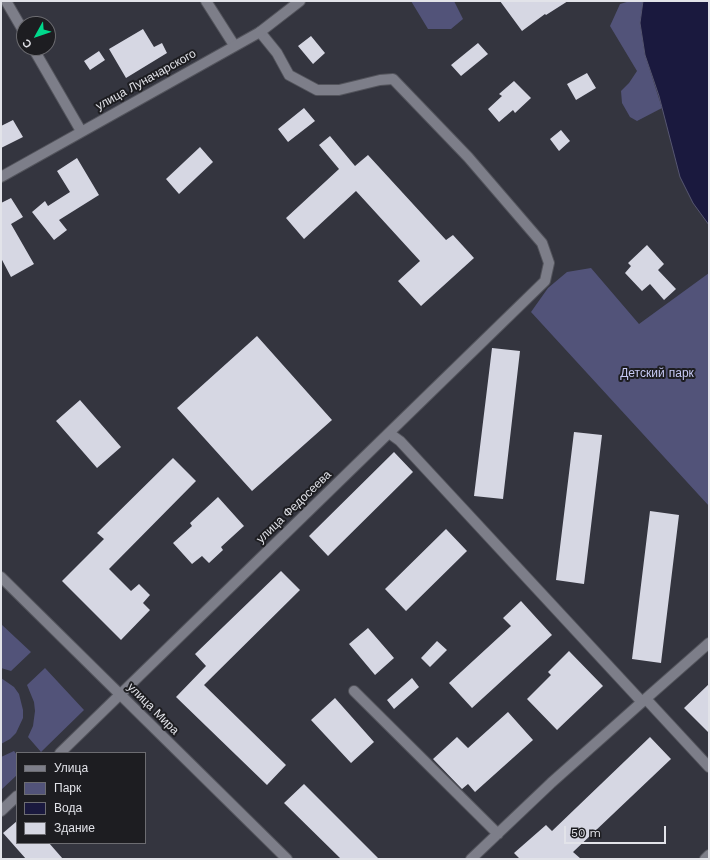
<!DOCTYPE html>
<meta charset="utf-8">
<style>
body{margin:0}
#map{position:relative;width:710px;height:860px;overflow:hidden;background:#34353f;font-family:"Work Sans",sans-serif}
canvas{display:block}
.frame{position:absolute;inset:0;border:2px solid #e2e3e9;pointer-events:none}
.legend{position:absolute;left:16px;top:752px;width:130px;height:92px;box-sizing:border-box;background:#1d1d21;border:1px solid #6c6c71;margin:0;padding:5px 7px;list-style:none;font-size:12px;color:#e2e3e9}
.legend li{display:flex;align-items:center;gap:8px;height:20px}
.legend b{width:20px;border:1px solid #6c6c71}
.north{position:absolute;left:16px;top:16px;width:40px;height:40px;box-sizing:border-box;background:#1d1d21;border:1px solid #6c6c71;border-radius:50%;rotate:230deg;font-size:11px;font-weight:700;line-height:16px;text-align:center;color:#e2e3e9}
.north::after{content:'';display:block;margin:auto;width:14px;height:18px;background:#00d98c;clip-path:polygon(50% 0,100% 100%,50% 72%,0 100%)}
.scale{position:absolute;left:564px;top:826px;width:102px;height:18px;box-sizing:border-box;border:2px solid #e2e3e9;border-top:0;padding-left:5px;font-size:12px;line-height:14px;white-space:nowrap;color:#e2e3e9;-webkit-text-stroke:3px #1d1d21;paint-order:stroke}
</style>
<div id="map">
<canvas width="710" height="860"></canvas>
<div class="frame"></div>
<ul class="legend">
<li><b style="height:5px;background:#7d7e89"></b>Улица</li>
<li><b style="height:11px;background:#525379"></b>Парк</li>
<li><b style="height:11px;background:#1a193e"></b>Вода</li>
<li><b style="height:11px;background:#d6d7e3"></b>Здание</li>
</ul>
<div class="north">С</div>
<div class="scale">50 m</div>
</div>
<script>
const ctx = document.querySelector('canvas').getContext('2d');
ctx.lineJoin = 'round';
function paint(path, color) { ctx.fillStyle = color; ctx.fill(path, 'evenodd'); }
const shape = rows => new Path2D(rows.map(r => 'M' + r).join(''));
function strokePath(path, color, width, dash) { ctx.strokeStyle = color; ctx.lineWidth = width; ctx.lineCap = dash ? 'butt' : 'round'; ctx.setLineDash(dash || []); ctx.stroke(path); }
function drawText(font, color, halo, rows, align = 'center') {
  ctx.font = font + ' "Work Sans",sans-serif'; ctx.lineWidth = 4; ctx.setLineDash([]); ctx.textBaseline = 'middle'; ctx.strokeStyle = halo; ctx.fillStyle = color; for (const [text, x, y, turn = 0] of rows) {
    ctx.save(); ctx.translate(x, y); ctx.rotate((+turn || 0) * Math.PI / 180); ctx.textAlign = isNaN(turn) ? turn : align; if (halo) ctx.strokeText(text, 0, 0); ctx.fillText(text, 0, 0); ctx.restore();
  }
}
const green = shape([
 [411,1,454,1,463,19,451,29,428,29],
 [630,1,643,1,640,23,645,55,662,108,637,121,630,117,622,103,621,91,629,83,637,71,610,26,620,4],
 [591,268,639,324,709,273,709,506,531,312,548,288,567,272],
 [1,624,31,652,11,671,1,668],
 [45,668,84,710,41,752,28,737,33,726,35,711,34,702,27,685],
 [1,678,14,687,19,694,23,710,23,718,16,733,10,739,1,744],
 [14,751,17,755,17,775,1,790,1,757]
]);
const water = shape([
 [643,1,709,1,709,225,693,203,680,177,659,96,645,55,640,23,643,1]
]);
const building = shape([
 [500,1,568,1,546,15,545,14,522,31],
 [143,29,154,47,162,43,167,53,126,78,109,49],
 [311,36,325,53,313,64,298,46],
 [478,43,488,54,461,76,451,65],
 [99,51,105,60,90,70,84,61],
 [587,73,596,88,576,100,567,84],
 [514,81,531,98,515,113,513,110,499,122,488,109,502,96,499,94],
 [304,108,315,121,288,142,278,129],
 [13,120,23,137,1,148,1,126],
 [561,130,570,141,559,151,550,139],
 [330,136,355,166,368,155,446,240,453,235,474,258,421,306,398,281,420,261,356,191,304,239,286,218,339,169,319,145],
 [200,147,213,162,179,194,166,179],
 [77,158,99,195,59,220,67,230,54,240,32,212,45,201,48,206,70,192,57,171],
 [11,198,23,217,11,224,34,264,11,277,1,258,1,203],
 [647,245,664,264,658,270,676,289,664,300,650,284,642,291,625,273,631,266,628,263],
 [257,336,332,420,252,491,177,408],
 [492,348,520,351,503,499,474,496],
 [80,400,121,447,97,468,56,421],
 [574,432,602,435,584,584,556,580],
 [394,452,413,472,328,556,309,536],
 [173,458,196,481,109,569,131,591,139,584,150,595,143,603,150,610,121,640,62,581,104,539,97,533],
 [218,497,244,526,221,547,223,550,209,563,202,556,192,564,173,543,192,526,190,523],
 [650,511,679,515,661,663,632,659],
 [446,529,467,551,406,611,385,589],
 [281,571,300,590,204,685,286,765,267,785,176,697,206,666,195,654],
 [521,601,552,635,472,708,449,683,511,626,503,618],
 [368,628,394,658,375,675,349,644],
 [437,641,447,650,430,667,421,658],
 [569,651,603,686,557,730,527,699,551,675,548,672],
 [412,678,419,687,394,709,387,700],
 [709,684,709,733,684,708],
 [335,698,374,742,351,763,311,720],
 [508,712,533,740,475,792,468,784,462,789,433,759,457,737,468,748],
 [650,737,671,759,573,852,581,859,520,859,514,853,546,825,552,831],
 [304,784,379,859,341,859,284,803],
 [17,821,17,843,49,843,63,859,26,859,3,833]
]);
const street = shape([
 [6,1,24,32],
 [206,1,234,45],
 [33,48,81,131],
 [389,433,400,441,642,702,551,783,471,859],
 [354,691,498,834],
 [646,699,709,767],
 [642,702,709,643],
 [60,753,545,281,549,263,542,243,468,157,393,79,380,80,339,90,317,90,289,75,277,53,260,32],
 [1,811,17,796],
 [705,859,709,855]
]);
const secondary = shape([
 [1,177,260,32,300,1],
 [1,577,287,859]
]);
const streetNames = [
 ["улица Луначарского",146,80,-29],
 ["улица Федосеева",294,507,-44],
 ["улица Мира",153,709,45]
];
const parkNames = [
 ["Детский парк",657,373]
];
paint(green, '#525379');
paint(water, '#1a193e');
strokePath(water, '#565671', 1);
paint(building, '#d6d7e3');
strokePath(street, '#53545c', 12);
strokePath(secondary, '#53545c', 12);
strokePath(street, '#7d7e89', 10);
strokePath(secondary, '#7d7e89', 10);
drawText('12px', '#e2e3e9', '#1d1d21', streetNames);
drawText('12px', '#c7caf4', '#1d1d21', parkNames);
</script>
